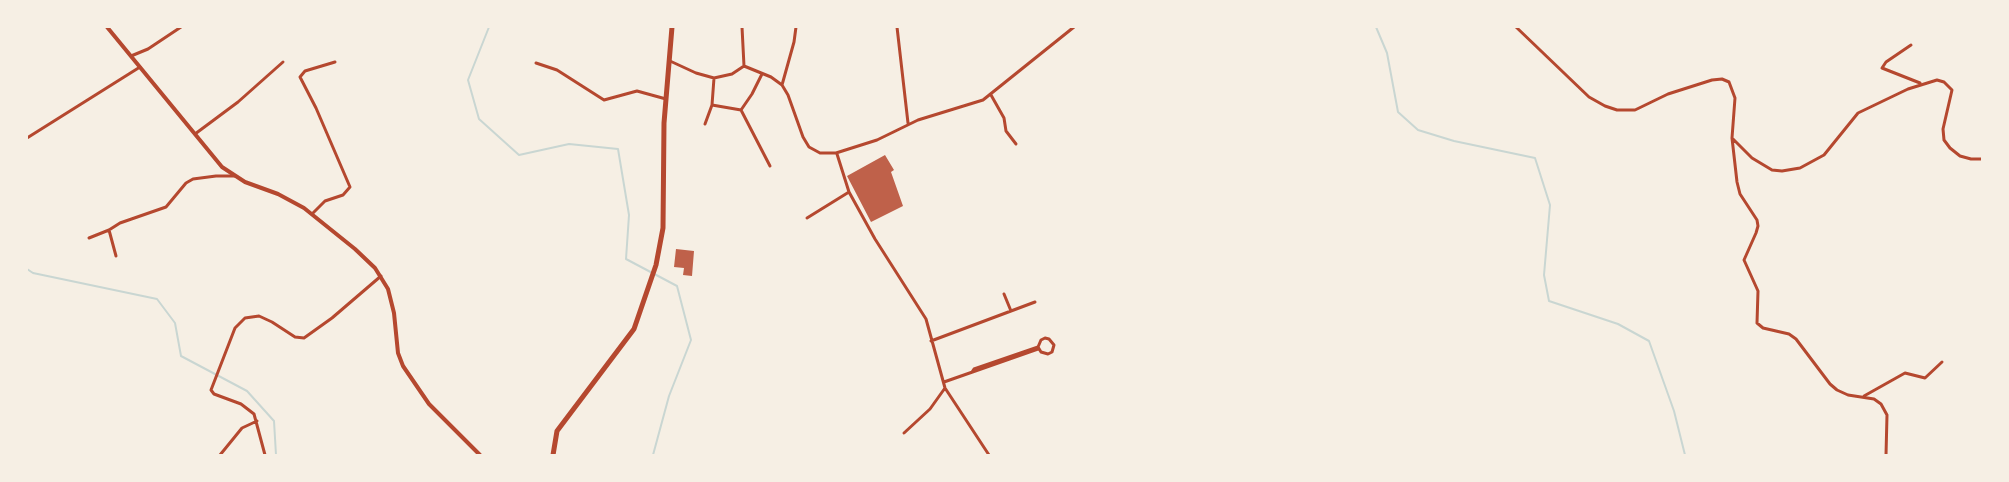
<!DOCTYPE html>
<style>
body{margin:0}
#map{position:relative;width:2009px;height:482px;overflow:hidden;background:#f6efe4;font-family:Mulish,sans-serif}
canvas{display:block}
.frame{position:absolute;inset:0;border:28px solid #f6efe4;pointer-events:none}
</style>
<div id="map">
<canvas width="2009" height="482"></canvas>
<div class="frame"></div>
</div>
<script>
const ctx = document.querySelector('canvas').getContext('2d');
ctx.lineJoin = 'round';
const shape = rows => new Path2D(rows.map(r => 'M' + r).join(''));
function strokePath(path, color, width, dash) { ctx.strokeStyle = color; ctx.lineWidth = width; ctx.lineCap = dash ? 'butt' : 'round'; ctx.setLineDash(dash || []); ctx.stroke(path); }
function paint(path, color) { ctx.fillStyle = color; ctx.fill(path, 'evenodd'); }
const stream = shape([
 [489,27,468,80,479,119,519,155,569,144,618,149,629,215,626,259,677,286,691,340,669,396,653,455],
 [1376,27,1387,53,1398,112,1418,130,1454,141,1535,158,1550,205,1544,275,1549,301,1618,324,1649,341,1674,411,1685,455],
 [27,269,33,273,157,299,175,323,181,356,247,391,274,421,276,455]
]);
const building = shape([
 [885,155,894,170,891,172,903,206,871,222,847,176],
 [676,249,694,251,692,276,683,275,684,268,674,267]
]);
const minor = shape([
 [742,27,744,66],
 [897,27,908,123],
 [1516,27,1589,97,1605,106,1617,110,1635,110,1668,94,1712,80,1722,79,1729,82,1735,98,1732,138,1737,182,1740,194,1757,220,1758,226,1756,233,1744,260,1758,291,1757,323,1763,328,1789,334,1796,339,1830,384,1837,390,1848,395,1874,399,1881,404,1887,415,1886,455],
 [1911,45,1886,62,1882,68,1920,83],
 [131,56,148,49,181,27],
 [670,61,696,73,714,78,732,74,744,66,771,77,782,85,788,95,803,137,809,147,820,153,836,153,877,140,918,120,983,100,1074,27],
 [536,63,557,70,604,100,637,91,666,99],
 [782,85,794,42,796,27],
 [991,95,1004,118,1006,131,1016,144],
 [712,105,741,110,752,94,762,74],
 [741,110,770,166],
 [705,124,712,105,714,78],
 [195,134,238,102,283,62],
 [27,138,140,67],
 [1733,139,1752,158,1772,170,1782,171,1800,168,1824,155,1858,113,1908,89,1937,80,1944,82,1952,90,1943,129,1944,140,1950,148,1960,156,1971,159,1982,159],
 [837,154,849,192,875,239,926,319,945,388,989,455],
 [312,214,325,201,343,195,350,187,316,108,300,77,305,71,335,62],
 [807,218,849,192],
 [109,230,116,256],
 [89,238,109,230,120,223,166,207,186,183,193,179,216,176,235,176],
 [1004,294,1011,311],
 [931,341,1035,302],
 [972,372,974,369,1038,347,1041,340,1045,338,1049,339,1054,345,1052,352,1048,354,1041,352,1038,347],
 [944,382,1038,349],
 [1864,396,1905,373,1925,378,1942,362],
 [904,433,930,409,945,388],
 [220,455,242,428,257,421],
 [265,455,254,414,241,404,214,394,211,390,235,328,245,318,259,316,272,322,295,337,304,338,332,318,381,276]
]);
const tertiary = shape([
 [107,27,222,167,245,182,278,194,304,208,355,249,375,268,388,289,394,313,398,353,403,366,429,404,480,455]
]);
const trunk = shape([
 [553,455,557,431,634,329,656,265,663,228,664,123,672,27]
]);
strokePath(stream, '#c9d6d2', 2);
paint(building, '#bf614a');
strokePath(minor, '#b5482f', 3);
strokePath(tertiary, '#b5482f', 4);
strokePath(trunk, '#b5482f', 5);
</script>
